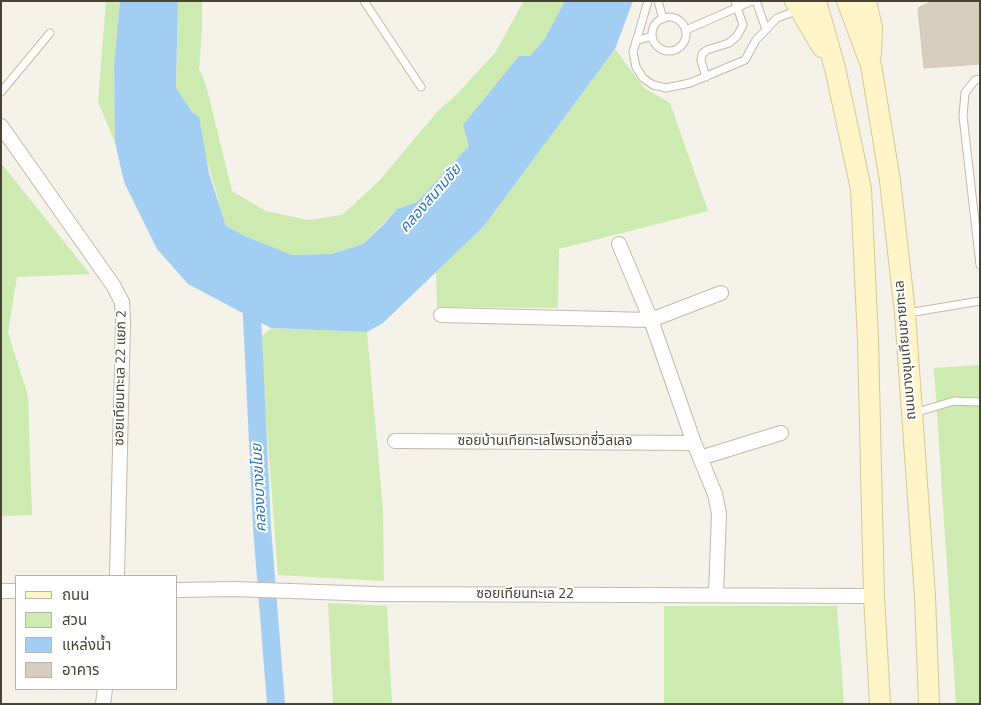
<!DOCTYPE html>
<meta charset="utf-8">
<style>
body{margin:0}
#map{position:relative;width:981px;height:705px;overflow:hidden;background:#f5f2e9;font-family:"Titillium Web","Noto Sans Thai",sans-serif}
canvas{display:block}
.frame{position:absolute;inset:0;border:2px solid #494337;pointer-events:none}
.legend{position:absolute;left:15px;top:575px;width:162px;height:115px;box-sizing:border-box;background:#fff;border:1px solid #b6b4af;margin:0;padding:6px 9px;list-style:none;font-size:15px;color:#494337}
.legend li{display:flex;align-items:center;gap:10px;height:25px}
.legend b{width:25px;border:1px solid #b6b4af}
</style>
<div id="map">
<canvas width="981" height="705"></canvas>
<div class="frame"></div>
<ul class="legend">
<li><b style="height:6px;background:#fff5c8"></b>ถนน</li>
<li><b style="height:14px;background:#cdeab0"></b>สวน</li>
<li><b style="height:14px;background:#a3cef3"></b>แหล่งน้ำ</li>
<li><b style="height:14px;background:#d7cebd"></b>อาคาร</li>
</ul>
</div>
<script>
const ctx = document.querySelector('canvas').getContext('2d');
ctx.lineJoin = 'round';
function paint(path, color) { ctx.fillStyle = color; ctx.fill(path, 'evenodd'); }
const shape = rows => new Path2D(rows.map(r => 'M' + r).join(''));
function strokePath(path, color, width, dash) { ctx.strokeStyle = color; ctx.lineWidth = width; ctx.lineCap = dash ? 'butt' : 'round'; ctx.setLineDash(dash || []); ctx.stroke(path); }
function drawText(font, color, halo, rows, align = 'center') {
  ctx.font = font + ' "Titillium Web","Noto Sans Thai",sans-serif'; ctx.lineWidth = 4; ctx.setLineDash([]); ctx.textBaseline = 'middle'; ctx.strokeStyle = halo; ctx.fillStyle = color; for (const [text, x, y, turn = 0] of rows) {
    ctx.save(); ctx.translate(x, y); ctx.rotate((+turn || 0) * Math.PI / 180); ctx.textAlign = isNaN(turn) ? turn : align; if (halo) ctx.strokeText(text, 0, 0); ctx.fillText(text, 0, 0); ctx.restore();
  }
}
const green = shape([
 [106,1,120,1,114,64,115,142,98,102],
 [178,1,202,1,202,30,199,69,206,85,232,191,266,211,308,220,342,215,379,181,437,112,457,94,495,53,524,1,565,1,544,40,530,56,469,146,417,202,397,209,363,244,331,254,292,255,247,237,226,226,193,113,176,88],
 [615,49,644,88,670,103,708,211,559,249,558,308,437,307,436,272,484,226],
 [1,163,90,274,17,277,8,333,28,396,32,515,1,516],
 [271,328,367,332,383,509,384,581,278,575,260,338],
 [980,365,980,703,956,704,934,368],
 [328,603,387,606,392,704,333,704],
 [664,606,837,606,844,704,664,704]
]);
const water = shape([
 [120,1,178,1,176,88,193,113,199,117,209,173,226,226,247,237,292,255,331,254,363,244,383,225,397,209,417,202,469,146,463,125,519,56,530,56,544,40,565,1,633,1,615,49,484,226,383,323,367,332,271,328,188,284,157,249,124,182,115,142,114,64]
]);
const canal = shape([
 [251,295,262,527,276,704]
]);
const building = shape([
 [933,1,980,1,980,64,924,68,918,8,933,1]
]);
const lane = shape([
 [364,1,421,87],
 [648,1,633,52,636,67,643,78,653,85,666,88,690,83,745,60,756,40,777,18,799,10],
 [658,1,663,19],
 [756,1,766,29],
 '652 34a17 17 0 1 1 34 0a17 17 0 1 1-34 0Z',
 [686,30,752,1],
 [636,41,652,36],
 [706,77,701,61,702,54,707,50,729,43,737,36,743,25,735,1],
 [980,79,975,80,965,93,963,116,980,265],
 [1,92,50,33],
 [908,313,980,301],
 [914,413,954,401,980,402]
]);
const street = shape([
 [1,126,113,285,122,302,123,322,117,576],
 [619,244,651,320,694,443,715,494,719,513,716,595],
 [441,315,651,320,721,293],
 [395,441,694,443],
 [700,458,781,433],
 [176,590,234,589,375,594,874,596],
 [1,591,16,591],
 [103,704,105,689]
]);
const secondary = shape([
 [795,1,822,47],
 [816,1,835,68,861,189,868,341,874,596,880,704],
 [847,1,871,65,890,181,905,313,925,597,929,704],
 [866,1,872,28,871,54]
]);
const streetNames = [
 ["ถนนบางขุนเทียนชายทะเล",906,350,-95],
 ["ซอยเทียนทะเล 22 แยก 2",121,378,-89],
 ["ซอยบ้านเทียทะเลไพรเวทซี่วิลเลจ",545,442],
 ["ซอยเทียนทะเล 22",525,595]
];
const waterNames = [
 ["คลองสนามชัย",431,199,-49],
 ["คลองบางขโมย",260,488,-93]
];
paint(green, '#cdeab0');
paint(water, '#a3cef3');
strokePath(canal, '#a3cef3', 18);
paint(building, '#d7cebd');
strokePath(building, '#d2c7b0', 1);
strokePath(lane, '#c1baab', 9);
strokePath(street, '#c1baab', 16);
strokePath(secondary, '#d6c997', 22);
strokePath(lane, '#fff', 7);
strokePath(street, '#fff', 14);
strokePath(secondary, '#fff5c8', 20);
drawText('14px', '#494337', '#fff', streetNames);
drawText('italic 15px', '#2b75b9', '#fff', waterNames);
</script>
